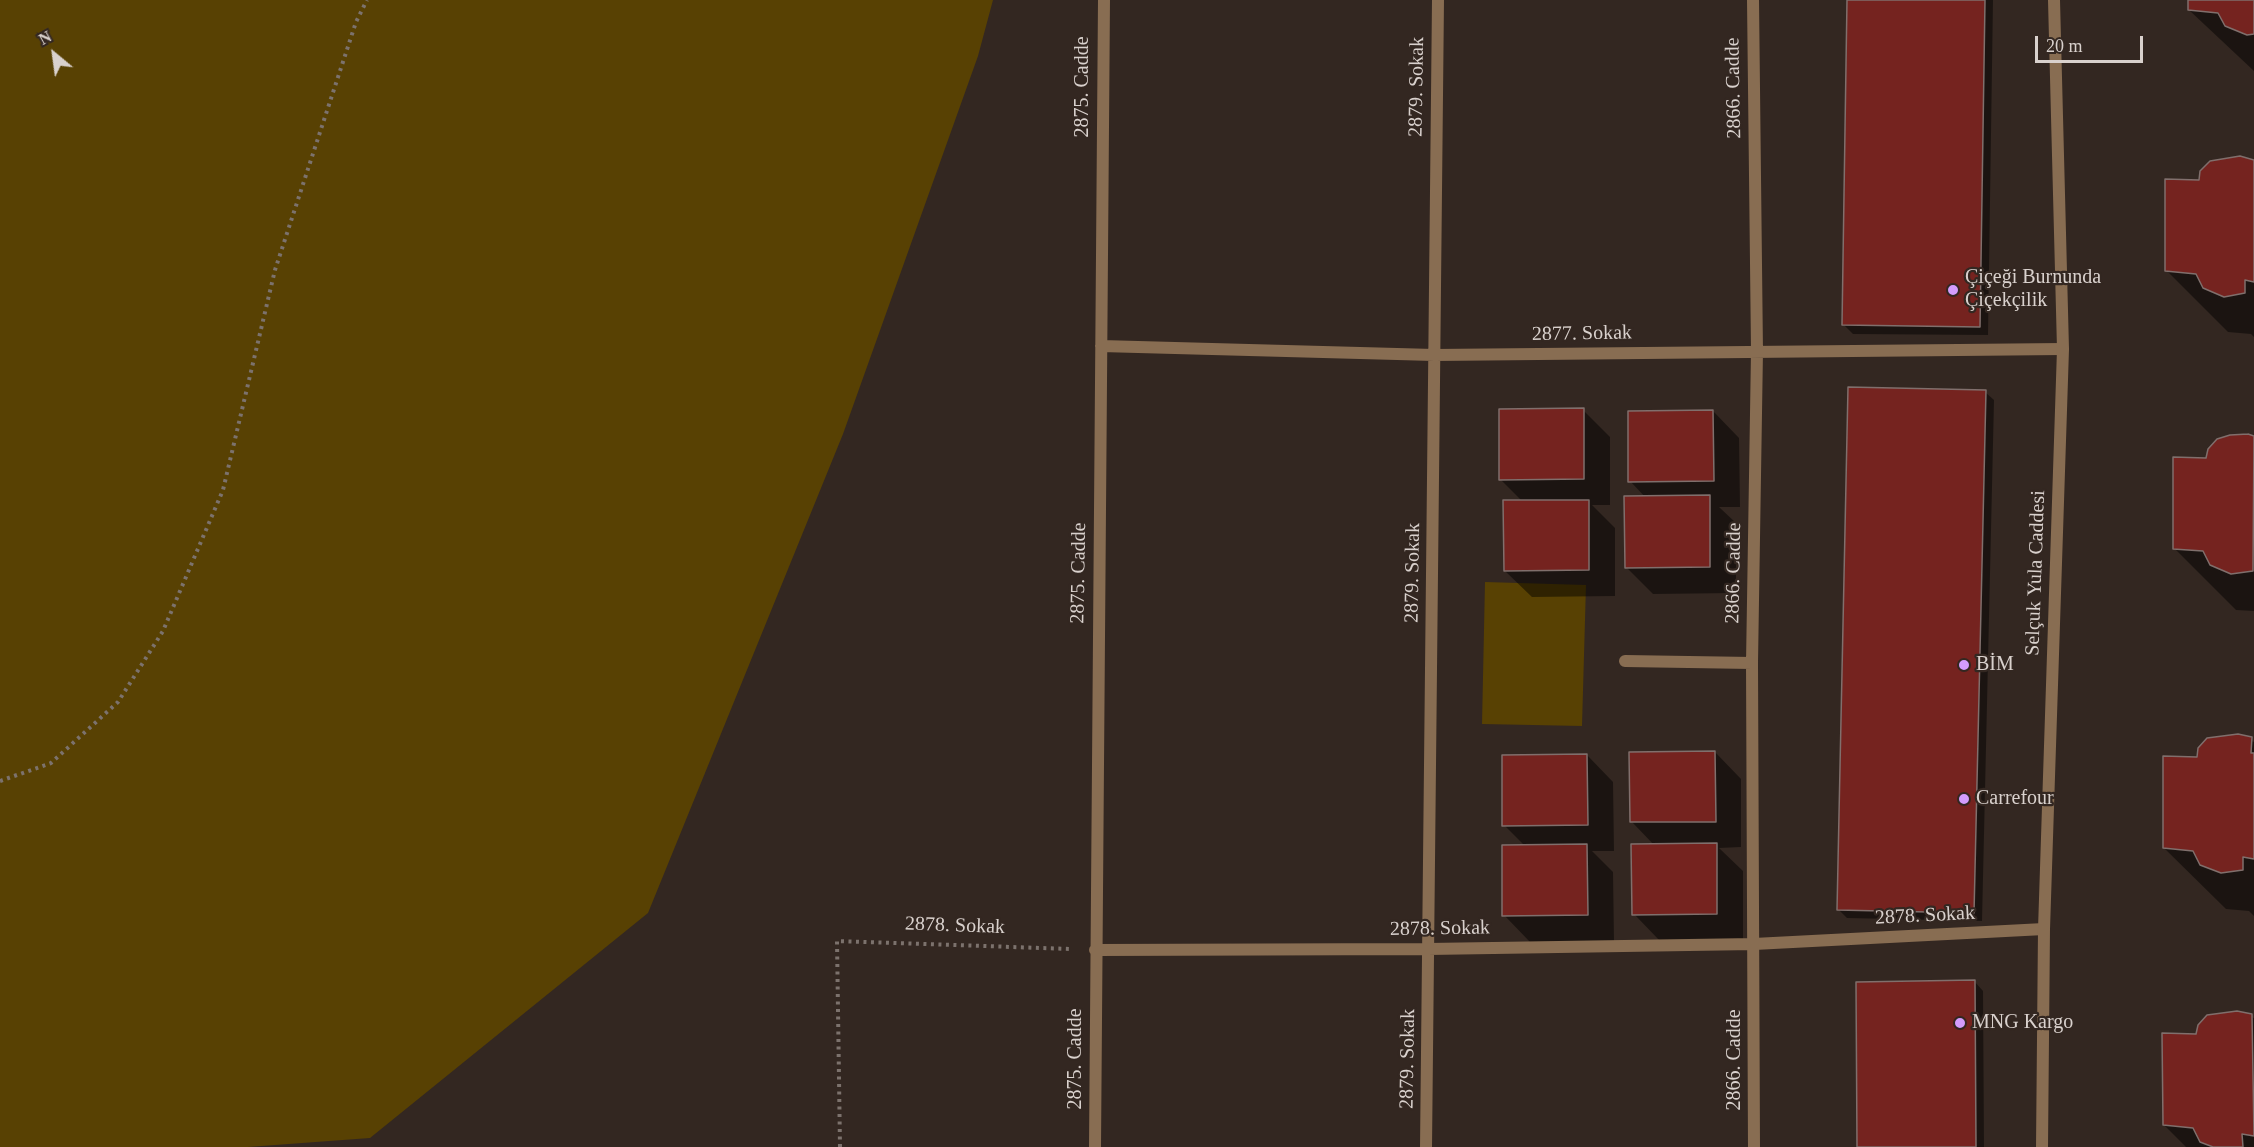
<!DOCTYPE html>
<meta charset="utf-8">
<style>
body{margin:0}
#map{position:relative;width:2254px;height:1147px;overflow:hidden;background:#332721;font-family:Georgia,serif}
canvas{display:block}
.north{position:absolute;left:24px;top:24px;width:60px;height:60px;-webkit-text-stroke:4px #332721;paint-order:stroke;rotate:331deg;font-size:16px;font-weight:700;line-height:24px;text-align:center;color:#d9d1cd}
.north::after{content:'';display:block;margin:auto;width:21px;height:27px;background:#d9d1cd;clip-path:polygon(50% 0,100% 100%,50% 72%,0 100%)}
.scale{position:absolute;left:2035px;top:36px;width:108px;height:27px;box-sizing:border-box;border:3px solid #d9d1cd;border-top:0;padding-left:8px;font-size:18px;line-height:21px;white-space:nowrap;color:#d9d1cd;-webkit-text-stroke:4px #332721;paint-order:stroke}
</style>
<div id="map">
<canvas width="2254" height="1147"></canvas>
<div class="north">N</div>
<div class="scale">20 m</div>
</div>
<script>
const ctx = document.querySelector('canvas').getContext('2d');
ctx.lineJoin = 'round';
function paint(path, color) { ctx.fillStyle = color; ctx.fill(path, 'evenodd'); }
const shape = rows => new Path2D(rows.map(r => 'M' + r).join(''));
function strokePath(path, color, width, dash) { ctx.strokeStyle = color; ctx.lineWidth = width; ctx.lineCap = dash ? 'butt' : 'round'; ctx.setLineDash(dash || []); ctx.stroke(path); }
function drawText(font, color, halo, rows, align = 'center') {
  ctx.font = font + ' Georgia,serif'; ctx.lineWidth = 4.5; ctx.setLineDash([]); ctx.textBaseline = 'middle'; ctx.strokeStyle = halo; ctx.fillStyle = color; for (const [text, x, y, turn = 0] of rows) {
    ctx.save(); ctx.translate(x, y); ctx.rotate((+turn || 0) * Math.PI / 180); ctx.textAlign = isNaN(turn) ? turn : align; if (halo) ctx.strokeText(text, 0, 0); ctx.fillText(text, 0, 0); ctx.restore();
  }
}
const green = shape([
 [0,0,993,0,978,56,843,434,648,913,370,1138,248,1147,0,1147],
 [1485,582,1586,585,1582,726,1482,724]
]);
const shadow = shape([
 [1848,0,1993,0,1988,335,1853,334,1844,325],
 [2189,0,2254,0,2254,71,2189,10],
 [2254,162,2254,337,2251,334,2228,332,2167,271,2200,181],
 [1985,392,1994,400,1982,921,1847,918,1838,909],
 [1583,410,1610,437,1610,505,1592,505,1615,528,1615,596,1532,597,1505,571,1523,502,1501,480],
 [1713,411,1739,438,1740,507,1719,507,1736,523,1736,593,1653,594,1626,567,1646,498,1630,481],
 [2247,436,2254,438,2254,611,2236,610,2174,548,2208,459],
 [2238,735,2254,742,2254,916,2249,911,2226,909,2164,848,2198,759,2208,740],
 [1715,752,1741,779,1741,847,1719,848,1743,871,1743,940,1660,941,1634,914,1655,846,1632,822],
 [1587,755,1613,782,1614,851,1592,851,1613,872,1614,941,1530,942,1504,915,1525,846,1504,825],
 [1975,982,1983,991,1984,1147,1859,1147],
 [2237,1012,2254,1018,2254,1147,2186,1147,2164,1125,2198,1036,2208,1017]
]);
const building = shape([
 [1847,0,1985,0,1980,327,1842,325,1847,0],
 [2188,0,2254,0,2254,34,2247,35,2225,26,2218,13,2188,10,2188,0],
 [2240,156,2254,160,2254,282,2245,280,2245,293,2224,297,2203,288,2196,274,2165,271,2165,179,2199,180,2200,171,2210,161,2240,156],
 [1848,387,1986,390,1974,913,1837,910,1848,387],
 [1584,408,1584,479,1499,480,1499,409,1584,408],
 [1713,410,1714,481,1628,482,1628,411,1713,410],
 [2248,434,2254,436,2253,571,2231,574,2210,565,2203,551,2173,549,2173,457,2206,458,2208,449,2217,439,2230,435,2248,434],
 [1710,495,1710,567,1625,568,1624,496,1710,495],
 [1503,500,1589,500,1589,570,1504,571,1503,500],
 [2238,734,2252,737,2251,753,2254,753,2254,859,2243,857,2243,870,2221,873,2200,865,2193,851,2163,848,2163,756,2197,757,2198,748,2207,738,2238,734],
 [1715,751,1716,822,1630,822,1629,752,1715,751],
 [1587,754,1588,825,1502,826,1502,755,1587,754],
 [1717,843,1717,914,1632,915,1631,844,1717,843],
 [1587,844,1588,915,1502,916,1502,845,1587,844],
 [1975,980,1976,1147,1857,1147,1856,982,1975,980],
 [2237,1011,2252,1014,2254,1136,2242,1134,2243,1147,2213,1147,2200,1142,2193,1128,2163,1125,2162,1033,2196,1034,2198,1025,2207,1015,2237,1011]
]);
const path = shape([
 [0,781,51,763,118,702,163,631,223,490,275,270,356,22,367,0],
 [840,1147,837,941,1071,949]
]);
const minor = shape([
 [1753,0,1757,351,1752,663,1754,1147],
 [1101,346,1434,355,2063,349],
 [1625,661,1752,663],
 [1095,950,1428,949,1754,944,2044,929],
 [1095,1147,1104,0],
 [1426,1147,1438,0]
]);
const tertiary = shape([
 [2042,1147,2044,929,2063,349,2054,0]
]);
const markers = [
 [1953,290,6,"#d39cfc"],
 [1964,665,6,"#d39cfc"],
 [1964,799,6,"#d39cfc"],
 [1960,1023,6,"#d39cfc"]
];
const streetNames = [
 ["2875. Cadde",1083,87,-90],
 ["2879. Sokak",1417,87,-89],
 ["2866. Cadde",1734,88,-91],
 ["2877. Sokak",1582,334,-1],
 ["2875. Cadde",1079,573,-89],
 ["2879. Sokak",1413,573,-89],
 ["2866. Cadde",1734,573,-89],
 ["Selçuk Yula Caddesi",2036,573,-88],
 ["2878. Sokak",1925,916,-3],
 ["2878. Sokak",955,926,2],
 ["2878. Sokak",1440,929,-1],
 ["2875. Cadde",1076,1059,-90],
 ["2879. Sokak",1408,1059,-89],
 ["2866. Cadde",1735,1060,-90]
];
const poiNames = [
 ["Çiçeği Burnunda",1965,278],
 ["Çiçekçilik",1965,301],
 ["BİM",1976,665],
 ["Carrefour",1976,799],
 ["MNG Kargo",1972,1023]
];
paint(green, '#584103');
paint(shadow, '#0007');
paint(building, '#75231f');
strokePath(building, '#806f6c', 1.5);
strokePath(path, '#7c726d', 4, [3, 4.5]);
strokePath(minor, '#886d52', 12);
strokePath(tertiary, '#886d52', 12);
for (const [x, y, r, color] of markers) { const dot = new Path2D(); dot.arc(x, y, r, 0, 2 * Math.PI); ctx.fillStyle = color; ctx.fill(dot); strokePath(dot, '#332721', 2); }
drawText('20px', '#d9d1cd', '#332721', streetNames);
drawText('20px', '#d9d1cd', '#332721', poiNames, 'left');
</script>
